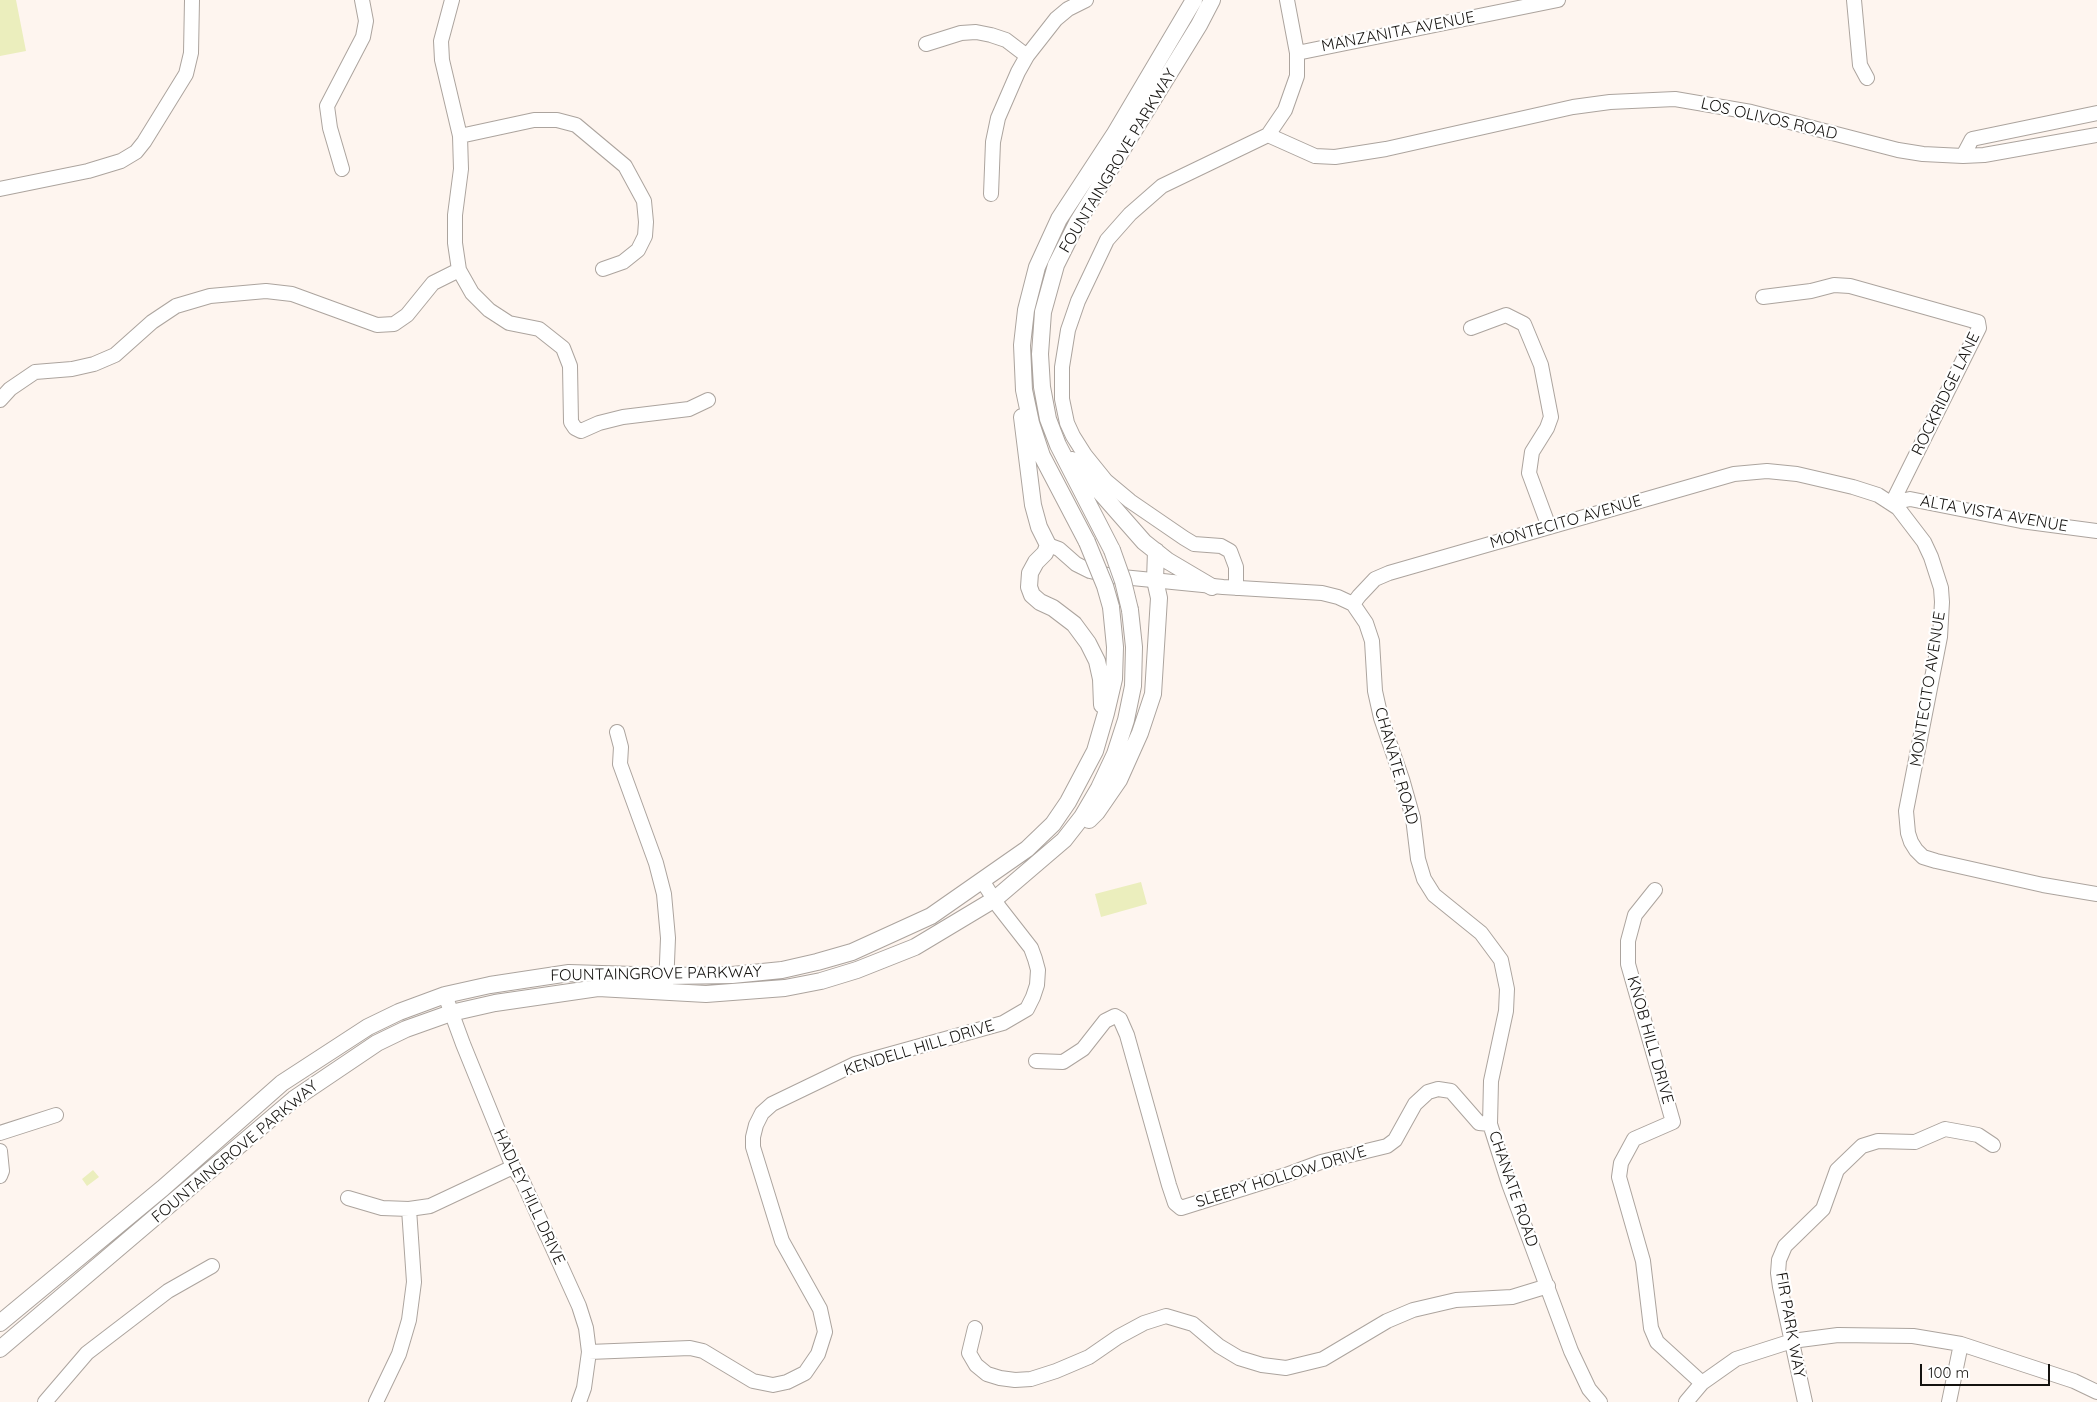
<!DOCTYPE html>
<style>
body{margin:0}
#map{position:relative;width:2097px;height:1402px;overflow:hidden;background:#fef5ef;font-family:Quicksand,sans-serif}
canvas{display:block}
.scale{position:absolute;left:1920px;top:1364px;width:130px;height:22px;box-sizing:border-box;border:2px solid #14120f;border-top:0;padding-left:6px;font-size:15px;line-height:18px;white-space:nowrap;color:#14120f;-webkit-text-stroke:4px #fff;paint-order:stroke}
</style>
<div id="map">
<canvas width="2097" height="1402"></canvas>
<div class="scale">100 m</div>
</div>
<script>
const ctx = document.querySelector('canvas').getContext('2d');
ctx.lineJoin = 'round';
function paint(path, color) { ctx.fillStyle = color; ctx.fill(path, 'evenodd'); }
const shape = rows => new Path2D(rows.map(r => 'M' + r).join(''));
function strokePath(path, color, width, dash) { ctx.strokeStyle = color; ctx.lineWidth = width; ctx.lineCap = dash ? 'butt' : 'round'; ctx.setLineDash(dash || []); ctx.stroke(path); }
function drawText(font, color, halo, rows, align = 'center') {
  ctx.font = font + ' Quicksand,sans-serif'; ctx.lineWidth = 4.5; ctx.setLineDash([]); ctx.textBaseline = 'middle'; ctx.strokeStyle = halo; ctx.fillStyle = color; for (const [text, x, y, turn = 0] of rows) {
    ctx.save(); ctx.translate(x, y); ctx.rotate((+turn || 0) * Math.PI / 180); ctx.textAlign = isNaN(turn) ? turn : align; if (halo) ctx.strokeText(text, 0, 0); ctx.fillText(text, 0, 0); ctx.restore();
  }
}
const green = shape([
 [0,0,16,0,26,51,0,56],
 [1141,882,1147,904,1101,917,1095,894],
 [93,1170,99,1177,87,1186,82,1179]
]);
const minor = shape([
 [452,0,441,41,442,60,460,136,461,169,455,215,455,243,459,270,472,293,489,310,509,323,539,329,563,348,570,366,571,422,575,428,581,431,599,423,623,417,689,409,708,400],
 [1854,0,1860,65,1867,78],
 [926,44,961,33,976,32,991,35,1006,40,1027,56],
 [1297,53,1558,0],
 [1268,135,1315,156,1335,157,1386,149,1573,107,1610,102,1675,99,1751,112,1898,150,1923,154,1963,156,1984,155,2097,135],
 [460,136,534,120,557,120,576,125,625,166,644,201,646,222,645,236,638,250,623,262,603,269],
 [1963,156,1972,139,2097,113],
 [342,169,330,128,327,106,363,37,366,21,362,0],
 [0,189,88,171,121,161,136,152,144,142,186,74,191,53,192,0],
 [991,194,993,142,998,118,1018,72,1027,56,1056,19,1068,9,1086,0],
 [1763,297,1811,291,1834,285,1850,286,1978,322,1979,328,1892,503],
 [1471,328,1506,315,1524,324,1541,365,1551,417,1547,428,1532,452,1529,473,1549,527],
 [0,400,10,389,35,372,72,369,94,364,115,355,152,322,176,306,210,296,266,291,292,294,377,325,394,324,407,315,433,283,459,270],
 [1892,503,1910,499,2021,521,2097,531],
 [1048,545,1059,549,1076,564,1090,571,1112,576,1223,587,1322,593,1338,597,1353,604,1366,623,1372,641,1375,691,1381,718,1402,779,1413,818,1418,859,1424,879,1434,895,1481,933,1501,960,1507,989,1506,1011,1491,1081,1490,1124,1509,1184,1571,1351,1589,1389,1600,1402],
 [1236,588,1236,567,1230,551,1221,546,1194,544,1184,538,1130,501,1106,481,1085,455,1073,436,1067,423,1062,399,1062,367,1068,330,1078,301,1107,240,1130,214,1162,186,1268,135,1285,110,1297,76,1297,53,1287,0],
 [1353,604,1359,596,1375,579,1389,573,1734,474,1767,471,1797,474,1853,487,1878,495,1898,508,1924,542,1931,557,1941,588,1942,602,1940,637,1906,811,1908,833,1911,842,1916,850,1923,857,1936,861,2043,885,2097,894],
 [617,732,621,747,620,764,656,863,664,894,668,938,666,987],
 [1655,890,1635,915,1628,941,1628,964,1673,1122,1634,1139,1621,1163,1619,1177,1643,1261,1651,1328,1657,1342,1702,1383],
 [445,995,463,1044,513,1167,522,1180,579,1306,586,1328,589,1352,584,1388,579,1402],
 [1036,1061,1063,1062,1083,1049,1105,1021,1115,1016,1120,1019,1127,1035,1169,1185,1175,1203,1181,1208,1286,1175,1321,1162,1387,1146,1395,1140,1415,1104,1428,1092,1438,1089,1451,1091,1479,1123,1490,1124],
 [0,1133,56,1115],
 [0,1151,2,1171,0,1176],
 [348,1198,382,1208,409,1209,430,1206,513,1167],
 [975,1328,969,1353,976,1365,987,1374,1000,1378,1015,1380,1031,1379,1056,1371,1089,1357,1118,1337,1144,1323,1166,1316,1193,1324,1219,1346,1239,1358,1262,1365,1286,1368,1323,1359,1387,1321,1413,1310,1456,1300,1512,1297,1548,1286],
 [589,1352,690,1348,703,1351,753,1381,773,1385,787,1382,805,1373,818,1354,825,1332,820,1309,782,1241,753,1147,753,1137,756,1125,762,1113,772,1104,855,1064,1003,1023,1027,1009,1033,997,1037,985,1038,970,1035,959,1031,948,999,907,983,882],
 [45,1402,87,1353,168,1291,212,1266],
 [376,1402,399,1354,409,1320,414,1282,409,1209],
 [1686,1402,1702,1383,1736,1359,1792,1341,1838,1335,1913,1336,1961,1344,2074,1381,2097,1392],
 [1805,1402,1780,1287,1778,1273,1779,1260,1785,1246,1823,1209,1837,1170,1862,1146,1878,1141,1915,1142,1945,1129,1978,1135,1993,1145],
 [1949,1402,1961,1344]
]);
const major = shape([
 [1022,417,1033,505,1039,527,1048,545,1045,553,1036,562,1030,573,1029,587,1032,595,1040,602,1053,608,1074,624,1088,643,1097,661,1101,679,1102,705],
 [1072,460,1144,542,1168,561,1212,587],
 [1087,542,1042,456,1031,423,1024,390,1022,345,1026,310,1037,267,1059,219,1114,135,1194,0],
 [1112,550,1058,445,1048,419,1042,387,1040,354,1043,312,1056,265,1077,223,1199,25,1212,0],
 [1089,820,1097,812,1119,780,1140,733,1153,694,1159,598,1155,580,1156,551],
 [0,1323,163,1188,282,1083,368,1027,399,1012,445,995,490,985,569,973,667,976,732,975,782,970,817,962,852,952,931,916,1027,849,1053,824,1068,802,1095,751,1106,713,1114,679,1115,647,1111,607],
 [0,1349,294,1099,377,1043,406,1029,451,1013,495,1003,598,988,706,994,785,988,821,981,857,970,915,947,995,899,1064,840,1082,817,1099,788,1115,754,1126,720,1133,686,1134,647,1130,610]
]);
const majorBridge = shape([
 [1087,542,1105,586,1111,607],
 [1112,550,1123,581,1130,610]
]);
const streetNames = [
 ["MANZANITA AVENUE",1398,32,-11],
 ["LOS OLIVOS ROAD",1769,119,13],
 ["FOUNTAINGROVE PARKWAY",1118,161,-59],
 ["ROCKRIDGE LANE",1946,394,-64],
 ["ALTA VISTA AVENUE",1994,514,10],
 ["MONTECITO AVENUE",1566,522,-16],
 ["MONTECITO AVENUE",1928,689,-81],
 ["CHANATE ROAD",1396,766,74],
 ["FOUNTAINGROVE PARKWAY",656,974,-1],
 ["KNOB HILL DRIVE",1650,1040,74],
 ["KENDELL HILL DRIVE",919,1048,-17],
 ["FOUNTAINGROVE PARKWAY",235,1152,-40],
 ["SLEEPY HOLLOW DRIVE",1281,1177,-17],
 ["CHANATE ROAD",1513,1189,71],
 ["HADLEY HILL DRIVE",529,1197,65],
 ["FIR PARK WAY",1790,1325,80]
];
paint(green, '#ebeebd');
strokePath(minor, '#aca49e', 16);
strokePath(major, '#aca49e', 18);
strokePath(minor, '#fff', 14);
strokePath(major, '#fff', 16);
strokePath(majorBridge, '#aca49e', 18, []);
strokePath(majorBridge, '#fff', 16);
drawText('16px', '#14120f', '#fff', streetNames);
</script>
